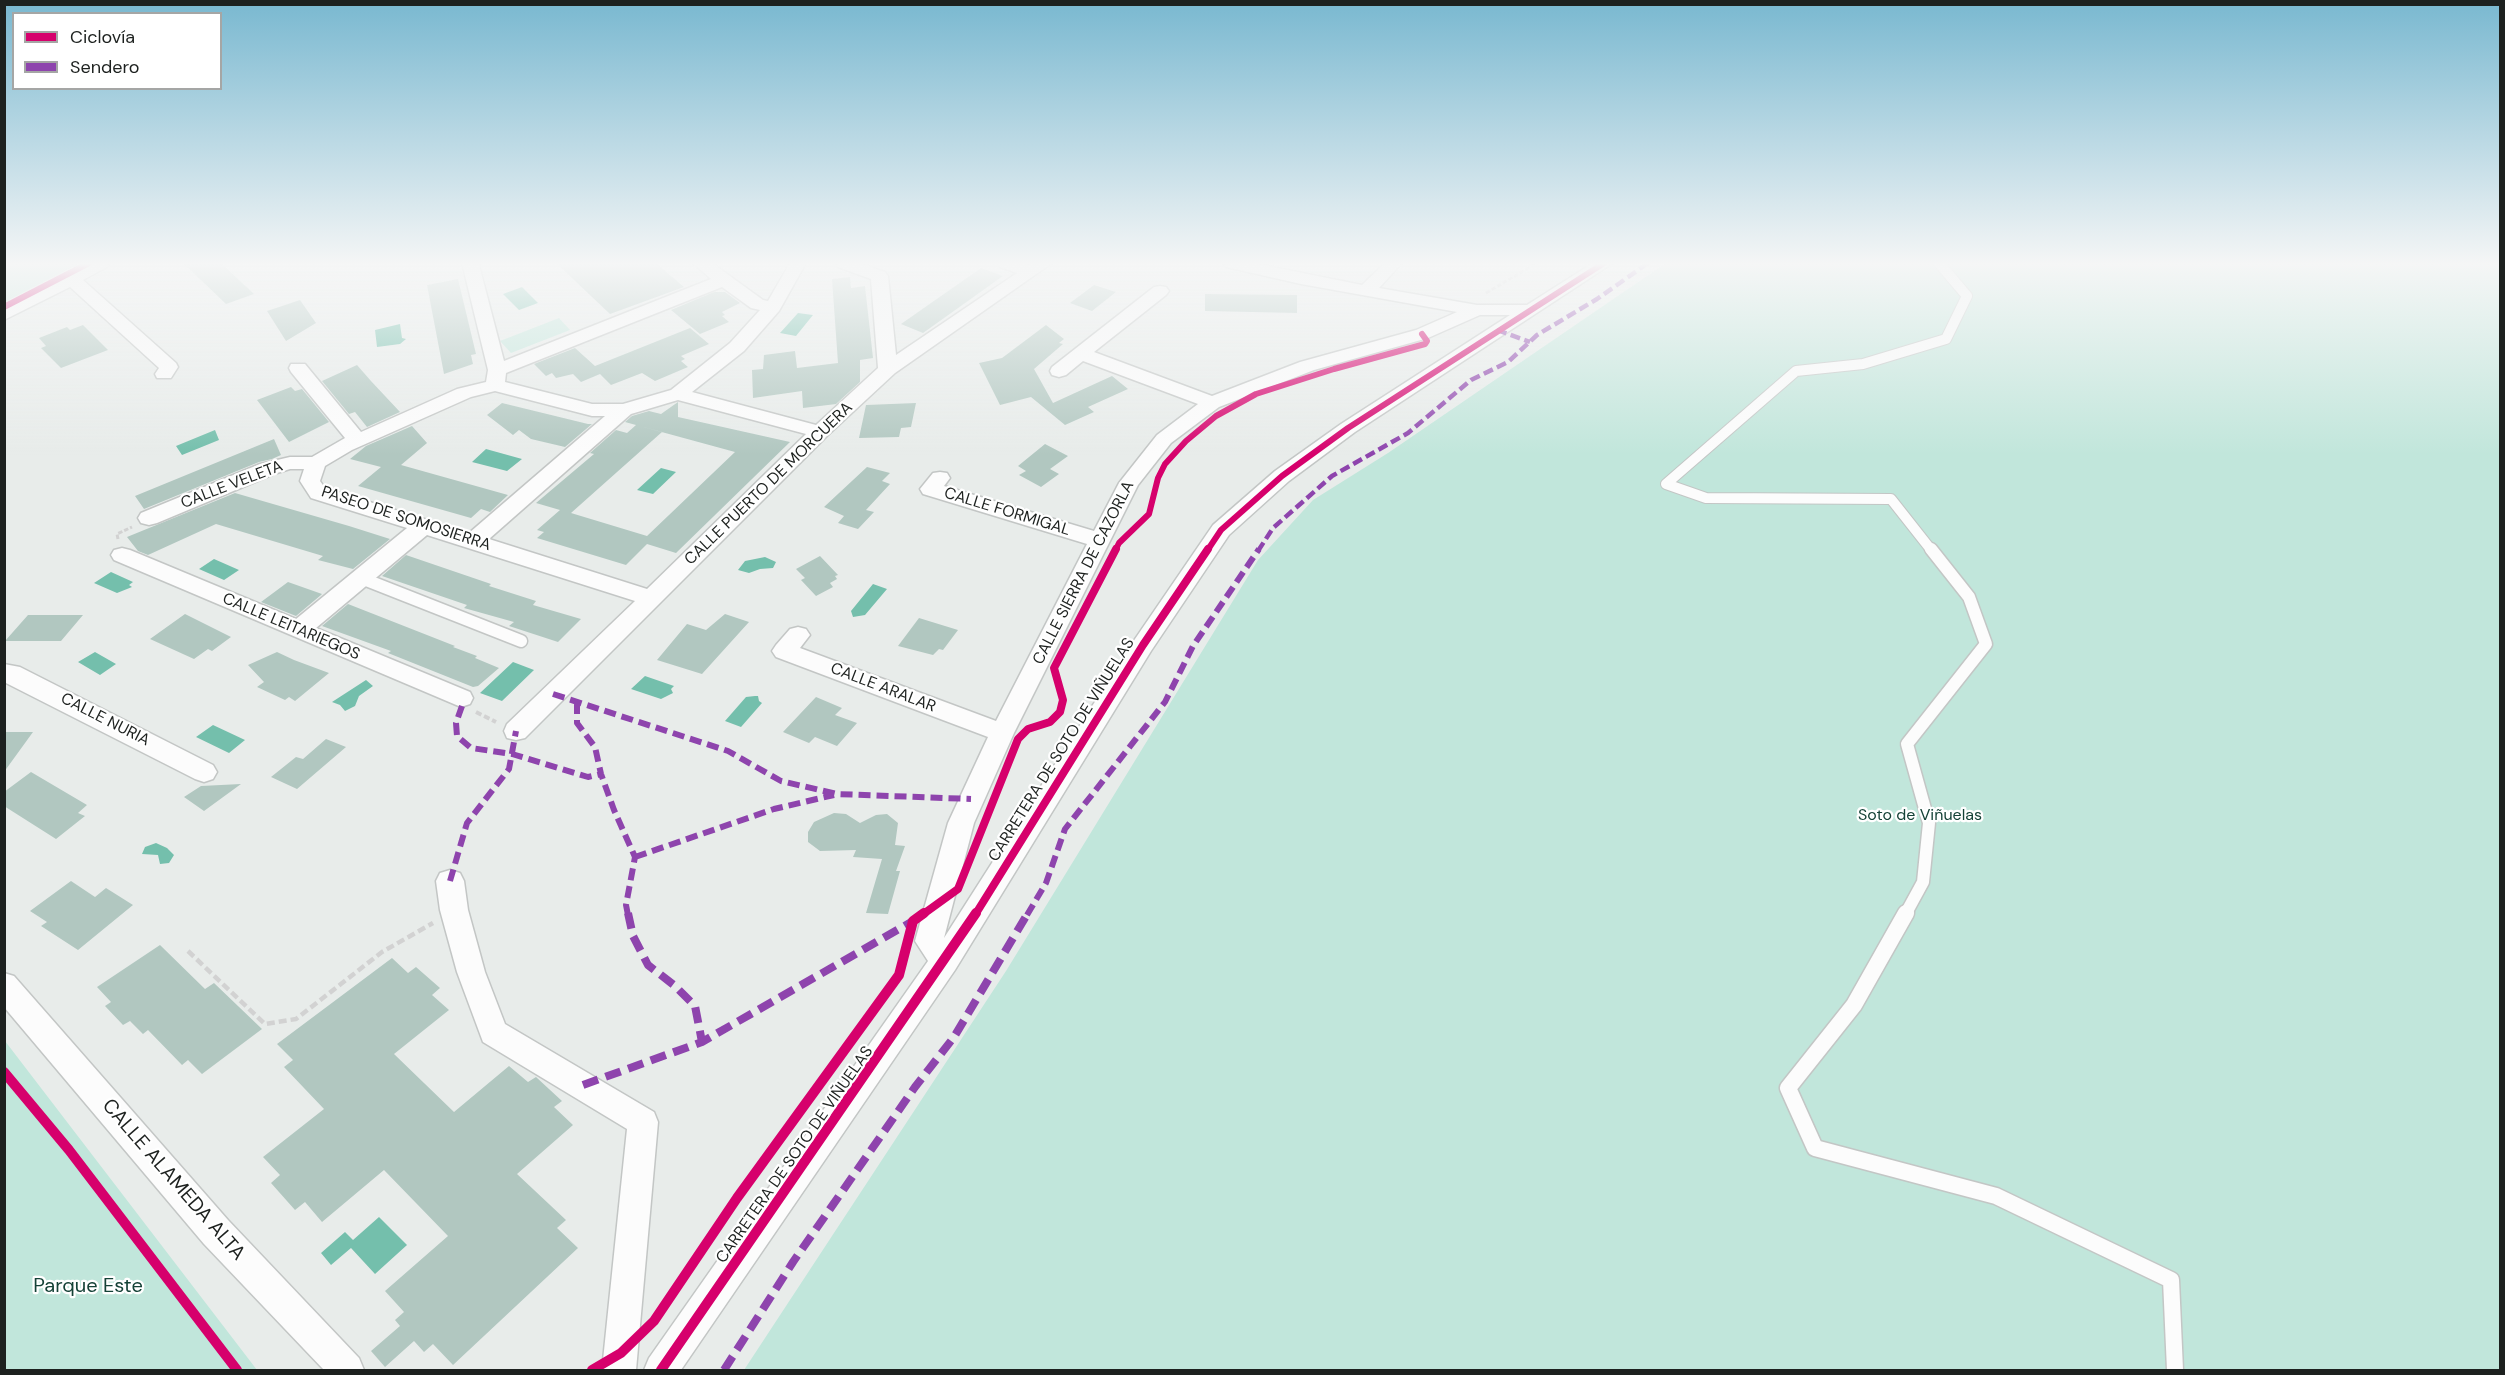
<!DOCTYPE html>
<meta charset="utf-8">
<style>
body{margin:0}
#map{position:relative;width:2505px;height:1375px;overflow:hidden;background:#e8ecea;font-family:"DM Sans",sans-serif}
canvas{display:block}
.frame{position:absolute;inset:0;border:6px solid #1d211f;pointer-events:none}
.legend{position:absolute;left:12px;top:12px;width:210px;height:78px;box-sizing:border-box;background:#fff;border:2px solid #a5a6a5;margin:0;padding:8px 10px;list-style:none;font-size:18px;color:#1d211f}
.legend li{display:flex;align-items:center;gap:12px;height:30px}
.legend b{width:30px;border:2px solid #a5a6a5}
</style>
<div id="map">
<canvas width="2505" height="1375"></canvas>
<div class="frame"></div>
<ul class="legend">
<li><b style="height:8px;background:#d6006c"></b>Ciclovía</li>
<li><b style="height:8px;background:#8e44ad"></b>Sendero</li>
</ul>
</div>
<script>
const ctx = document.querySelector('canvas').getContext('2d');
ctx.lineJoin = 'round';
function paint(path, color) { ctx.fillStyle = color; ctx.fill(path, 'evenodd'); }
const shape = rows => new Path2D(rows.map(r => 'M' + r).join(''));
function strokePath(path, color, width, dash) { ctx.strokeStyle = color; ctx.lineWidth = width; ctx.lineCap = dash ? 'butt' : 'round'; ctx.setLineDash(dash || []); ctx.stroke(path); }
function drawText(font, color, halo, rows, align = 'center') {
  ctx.font = font + ' "DM Sans",sans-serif'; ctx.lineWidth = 4.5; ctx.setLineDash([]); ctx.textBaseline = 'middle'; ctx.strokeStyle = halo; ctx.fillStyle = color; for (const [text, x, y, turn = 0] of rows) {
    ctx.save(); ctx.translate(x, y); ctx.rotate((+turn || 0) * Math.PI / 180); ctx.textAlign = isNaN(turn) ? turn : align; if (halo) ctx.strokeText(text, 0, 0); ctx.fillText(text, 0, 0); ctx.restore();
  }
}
const green = shape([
 [4,263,80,263,5,302],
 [1666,263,2500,263,2500,1370,744,1370,1006,971,1258,560,1313,500,1388,453],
 [559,318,570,330,511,353,500,341],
 [4,1041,5,1041,257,1370,5,1370]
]);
const water = shape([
 [522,287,538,303,519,310,503,294],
 [798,313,813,315,796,336,780,333],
 [400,324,402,338,406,339,400,344,377,347,375,330],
 [215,430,219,440,182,455,176,446],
 [486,449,522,459,507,471,472,462],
 [661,468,676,472,653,494,637,490],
 [765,557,776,562,773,568,760,569,749,573,738,570,745,561],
 [214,559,239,570,224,580,199,569],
 [111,572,133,582,129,585,132,587,117,593,94,583],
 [873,584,887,589,865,615,853,617,851,611],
 [95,652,116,664,100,675,78,662],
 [513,662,534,670,502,701,480,693],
 [645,676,674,686,671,689,673,693,661,699,631,689],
 [366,680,373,686,359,696,355,706,345,711,340,705,332,702],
 [755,696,758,696,759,701,762,703,741,727,725,721,746,697],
 [213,725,245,740,229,753,196,737],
 [156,843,167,848,174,855,169,863,160,864,158,855,142,854,145,847],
 [379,1217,407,1245,375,1274,351,1248,331,1265,321,1253,345,1232,353,1240]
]);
const building = shape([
 [183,263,221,263,254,294,226,304],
 [556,263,656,263,684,287,610,314],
 [981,268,1003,276,923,333,901,324],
 [850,277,851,288,865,286,873,358,860,360,860,382,836,404,828,405,803,408,802,391,753,398,752,370,763,369,764,355,795,351,797,368,838,363,832,279],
 [458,279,476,354,471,355,473,364,444,374,427,285],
 [1094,285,1116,292,1092,311,1070,303],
 [714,292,725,292,740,303,722,312,725,315,722,316,729,322,700,334,671,310],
 [1205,294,1297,295,1297,313,1205,311],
 [300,300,316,323,286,341,267,311],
 [83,325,108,350,61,368,41,348,46,346,39,338,67,327,70,330],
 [1046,325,1064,339,1059,343,1063,344,1034,369,1053,403,1112,376,1128,389,1088,407,1094,412,1065,425,1031,397,1000,405,979,363,1002,358],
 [690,328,709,344,681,356,685,359,681,361,688,367,655,381,642,373,611,385,600,374,581,382,573,374,556,378,552,373,546,376,534,364,575,348,595,366],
 [357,365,371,381,400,412,367,427,355,412,349,414,322,381],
 [291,387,295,391,302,389,329,422,289,442,257,400],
 [678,402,678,417,790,442,676,553,647,544,626,565,537,538,544,532,537,530,560,510,536,503,594,454,590,453,616,430,627,433,636,425,625,422,632,416,649,411,661,414],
 [636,425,735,452,647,536,571,513,662,432],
 [502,403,588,424,592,424,565,447,531,439,519,430,513,435,487,415],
 [916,403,911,427,901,428,899,437,859,438,866,405],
 [412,426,427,443,401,465,508,495,490,512,481,509,471,518,358,486,381,467,350,459,366,446],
 [274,439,281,455,272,459,259,462,144,509,135,496],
 [1045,444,1068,456,1050,469,1059,474,1041,487,1019,475,1026,471,1018,466],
 [867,467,890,473,882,481,890,484,866,510,874,512,858,529,838,523,844,516,824,507],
 [235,493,349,526,390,539,353,569,318,560,323,556,216,524,148,555,138,551,127,537],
 [406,555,491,584,489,586,536,601,533,605,581,619,558,642,509,626,514,622,464,608,467,605,382,576],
 [820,556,838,575,835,576,837,579,830,583,833,587,816,596,801,580,805,578,796,569],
 [288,582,322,594,321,595,296,616,261,602],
 [348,604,455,646,453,647,477,656,475,658,499,668,478,686,473,687,388,653,391,651,322,626],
 [185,614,231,637,212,651,208,649,194,659,150,639],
 [725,614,749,622,702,674,657,660,687,624,706,630],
 [28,615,83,615,61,641,5,641],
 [919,618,958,630,943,650,939,649,933,655,898,646],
 [277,652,294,660,329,673,295,701,289,697,285,700,257,687,264,682,248,665],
 [816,697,842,708,835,715,857,723,837,746,815,737,809,743,783,732],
 [4,732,33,732,4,772],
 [326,739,346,747,297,789,271,777,296,757,303,759],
 [31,772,87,805,78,813,85,816,56,839,4,806,4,792],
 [241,784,204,811,184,797,201,786],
 [834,813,846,814,860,823,876,815,887,814,898,823,895,845,905,846,896,871,900,871,888,914,866,913,882,859,853,857,856,850,820,851,808,842,808,832,814,822],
 [71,881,95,897,106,888,133,905,78,950,41,926,47,922,30,911],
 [160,945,205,989,214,983,262,1029,202,1074,188,1060,182,1065,148,1030,143,1034,130,1021,123,1025,105,1006,111,1002,97,987],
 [392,958,408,973,416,967,440,988,432,995,449,1010,394,1054,454,1112,509,1066,528,1082,536,1077,562,1101,554,1107,573,1125,517,1174,566,1220,557,1228,578,1248,453,1365,433,1344,424,1352,414,1341,385,1367,371,1351,400,1326,395,1320,404,1312,385,1291,448,1236,384,1170,322,1222,305,1202,295,1210,271,1183,280,1175,263,1157,324,1109,284,1067,293,1060,277,1044]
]);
const pathFar2 = shape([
 [1486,293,1537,263],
 [118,539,117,534,132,527]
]);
const pathFar1 = shape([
 [476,712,496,722]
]);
const path = shape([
 [188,951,265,1024,296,1019,382,952,433,923]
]);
const serviceFar2 = shape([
 [1932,551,1891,499,1706,498,1666,484,1796,371,1863,364,1946,339,1967,296,1939,263]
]);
const serviceFar1 = shape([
 [361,578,521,641],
 [1905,915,1923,882,1929,823,1907,744,1986,644,1969,597,1931,549]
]);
const service = shape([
 [1906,913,1854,1005,1788,1088,1815,1148,1996,1196,2171,1280,2175,1370]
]);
const minor = shape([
 [89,263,109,263,107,267,83,280,176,363,178,367,171,378,157,378,155,374,159,368,70,287,4,320,4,308,89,263],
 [462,263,481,263,479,265,504,361,711,279,693,263,712,263,763,300,768,301,790,263,806,263,779,311,744,351,692,392,816,425,878,368,871,279,838,267,836,263,859,263,885,272,888,276,896,355,1017,273,1000,267,998,263,1021,263,1028,265,1032,263,1052,263,895,373,827,436,525,738,516,740,507,738,504,731,507,724,635,601,427,535,316,628,470,692,473,698,470,704,461,707,114,560,111,555,114,550,122,548,130,550,296,619,407,528,311,498,300,481,304,469,290,469,274,474,157,523,149,525,141,523,138,518,141,513,260,464,290,457,312,457,345,438,291,372,289,368,291,364,305,364,361,432,457,389,486,382,488,370,462,263],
 [722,287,751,308,760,310,730,343,671,390,623,404,592,404,505,382,506,373,722,287],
 [495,391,592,416,605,416,469,533,325,488,320,481,325,466,352,450,471,397,495,391],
 [678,400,806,434,647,589,489,539,631,414,678,400],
 [1223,263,1253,263,1362,285,1385,263,1402,263,1379,288,1477,305,1527,305,1593,263,1613,263,1355,432,1289,481,1229,535,1151,651,955,970,681,1370,644,1370,649,1358,928,961,915,941,948,823,988,737,776,657,772,651,776,645,790,629,798,627,806,629,810,635,800,648,996,721,1087,544,923,494,920,489,933,473,940,472,947,473,950,478,944,486,1094,531,1119,483,1157,435,1198,404,1083,361,1066,375,1059,377,1052,375,1050,371,1052,367,1154,287,1160,286,1166,287,1169,291,1166,295,1094,352,1212,396,1300,362,1416,330,1457,312,1301,284,1226,267,1223,263],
 [1480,315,1510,315,1341,424,1275,471,1213,525,1135,639,944,938,974,823,1014,733,1138,485,1171,443,1219,407,1314,370,1428,338,1480,315],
 [4,664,20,667,213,765,217,772,213,779,204,782,195,779,4,682,4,664],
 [450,870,460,873,464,881,468,910,485,972,505,1024,654,1112,658,1122,636,1370,602,1370,627,1129,483,1042,457,972,440,910,436,881,440,873,450,870],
 [4,973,14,976,228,1220,359,1358,364,1370,324,1370,204,1244,4,1007,4,973]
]);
const quietFar2 = shape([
 [1497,330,1530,342],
 [1258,551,1273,528,1332,476,1408,433,1471,380,1508,362,1537,335,1597,299,1648,263]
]);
const quietFar1 = shape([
 [553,694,728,751,781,781,837,794,971,799],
 [577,702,577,723,595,747,601,774,614,810,635,857,626,905,628,915],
 [462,706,456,723,457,736,471,748,512,754,588,777,601,774],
 [635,857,774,809,834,795],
 [450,881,467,823,509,769,516,731],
 [1027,915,1046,883,1065,829,1165,702,1193,646,1259,549]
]);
const quiet = shape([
 [628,913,633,936,648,965,675,986,695,1006,702,1042],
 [583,1085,702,1042,913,921],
 [724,1370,793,1262,915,1087,954,1037,1028,913]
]);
const cyclewayFar2 = shape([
 [4,307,89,263],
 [1115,551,1119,543,1149,514,1158,478,1165,464,1186,441,1216,416,1256,394,1334,369,1425,344,1427,341,1422,334],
 [1207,551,1221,530,1282,476,1348,428,1604,263]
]);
const cyclewayFar1 = shape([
 [922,915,958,889,1018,739,1028,729,1050,722,1060,712,1063,700,1054,668,1116,549],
 [975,915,1143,645,1208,549]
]);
const cycleway = shape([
 [4,1072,69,1150,237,1370],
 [592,1370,621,1353,654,1321,737,1198,899,975,913,921,924,913],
 [661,1370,976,913]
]);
const streetNames = [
 ["CALLE PUERTO DE MORCUERA",769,484,-44],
 ["CALLE VELETA",232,485,-21],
 ["CALLE FORMIGAL",1007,512,17],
 ["PASEO DE SOMOSIERRA",406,519,18],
 ["CALLE SIERRA DE CAZORLA",1084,573,-63],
 ["CALLE LEITARIEGOS",291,627,23],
 ["CALLE ARALAR",883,688,21],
 ["CALLE NURIA",105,720,27],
 ["CARRETERA DE SOTO DE VIÑUELAS",1062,750,-58],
 ["CARRETERA DE SOTO DE VIÑUELAS",795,1155,-55]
];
const parkNames = [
 ["Soto de Viñuelas",1920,816]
];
const nearStreetnames = [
 ["CALLE ALAMEDA ALTA",173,1180,49]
];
const nearParknames = [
 ["Parque Este",88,1287]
];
paint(green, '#c1e6db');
paint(water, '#74bfac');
paint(building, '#b1c7c0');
strokePath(serviceFar2, '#c3c6c5', 12);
strokePath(serviceFar1, '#c3c6c5', 15);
strokePath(service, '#c3c6c5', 19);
strokePath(minor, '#c3c6c5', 3);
strokePath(pathFar2, '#d2d2d2', 3, [4.5, 2]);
strokePath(pathFar1, '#d2d2d2', 4, [6, 3]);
strokePath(path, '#d2d2d2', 4.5, [8, 4]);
strokePath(serviceFar2, '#fcfcfc', 10);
strokePath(serviceFar1, '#fcfcfc', 12);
strokePath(service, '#fcfcfc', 16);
paint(minor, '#fcfcfc');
strokePath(quietFar2, '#8e44ad', 4.5, [10, 4.5]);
strokePath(quietFar1, '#8e44ad', 6, [12, 6]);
strokePath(quiet, '#8e44ad', 8, [16, 8]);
strokePath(cyclewayFar2, '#d6006c', 6);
strokePath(cyclewayFar1, '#d6006c', 8);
strokePath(cycleway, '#d6006c', 10);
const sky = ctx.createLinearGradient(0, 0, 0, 455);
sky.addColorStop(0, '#79b8d0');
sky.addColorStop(0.58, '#f5f6f6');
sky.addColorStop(1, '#f5f6f600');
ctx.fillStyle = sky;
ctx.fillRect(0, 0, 2505, 455);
drawText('16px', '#1d211f', '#fff', streetNames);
drawText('16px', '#154237', '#fff', parkNames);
drawText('20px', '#1d211f', '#fff', nearStreetnames);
drawText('20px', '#154237', '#fff', nearParknames);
</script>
